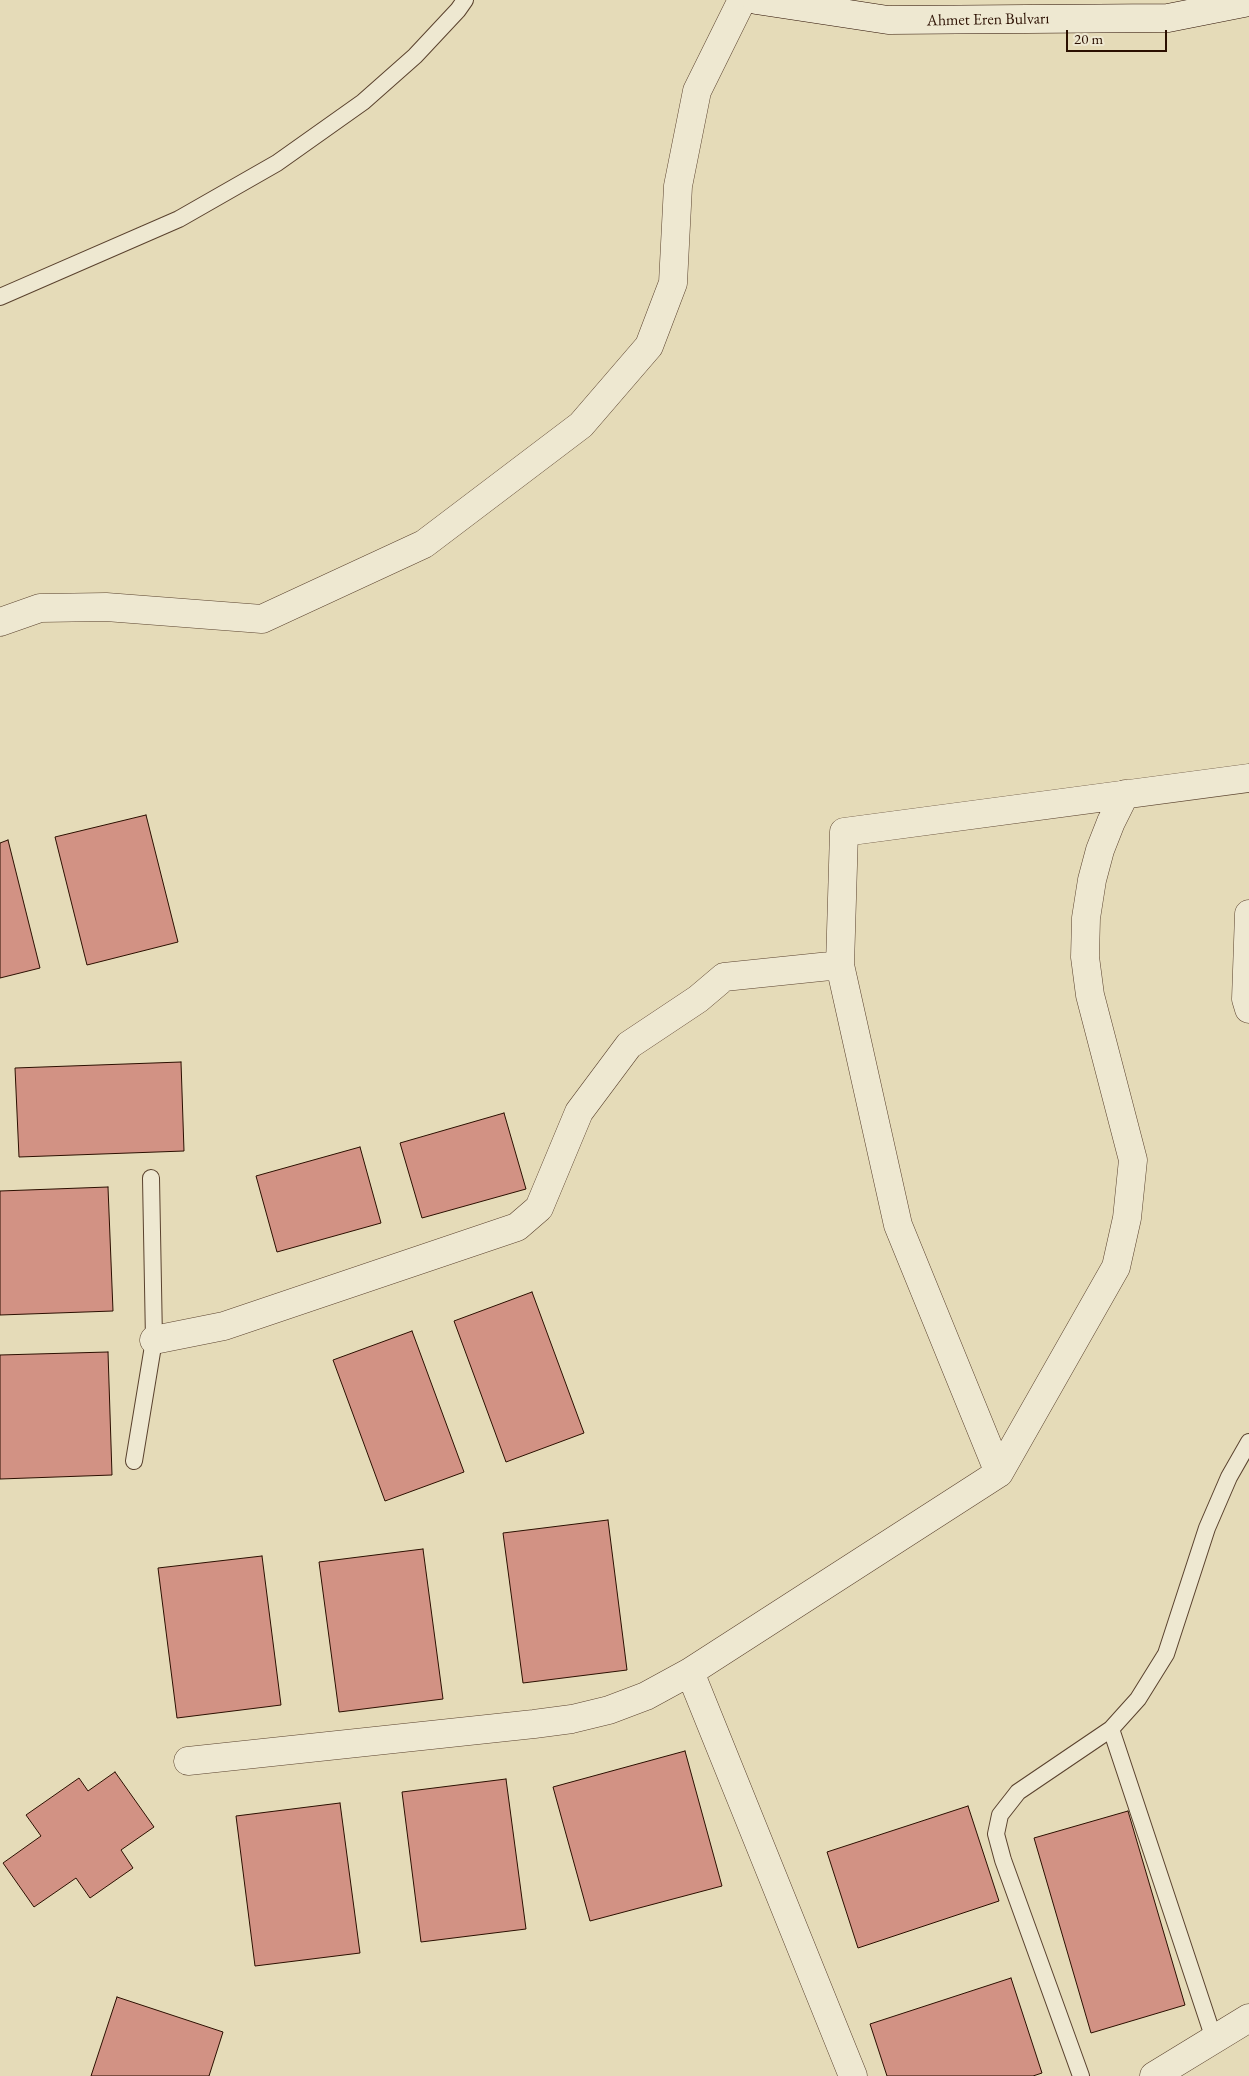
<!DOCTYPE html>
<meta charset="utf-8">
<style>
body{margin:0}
#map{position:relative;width:1249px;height:2076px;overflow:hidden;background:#e5dbb8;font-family:"EB Garamond",serif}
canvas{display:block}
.scale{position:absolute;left:1066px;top:30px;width:101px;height:22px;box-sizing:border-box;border:2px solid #2b0f00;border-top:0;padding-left:6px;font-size:15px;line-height:18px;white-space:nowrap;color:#2b0f00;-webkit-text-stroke:4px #eee8d1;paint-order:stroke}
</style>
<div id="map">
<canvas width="1249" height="2076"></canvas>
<div class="scale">20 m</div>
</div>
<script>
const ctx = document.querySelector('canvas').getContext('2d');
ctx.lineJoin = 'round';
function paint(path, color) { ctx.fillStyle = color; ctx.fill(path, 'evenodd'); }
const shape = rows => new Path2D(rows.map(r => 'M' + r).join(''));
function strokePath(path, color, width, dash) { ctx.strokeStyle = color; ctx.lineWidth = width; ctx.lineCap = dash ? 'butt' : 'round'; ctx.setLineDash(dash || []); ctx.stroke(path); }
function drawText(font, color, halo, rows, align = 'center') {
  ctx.font = font + ' "EB Garamond",serif'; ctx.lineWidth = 4.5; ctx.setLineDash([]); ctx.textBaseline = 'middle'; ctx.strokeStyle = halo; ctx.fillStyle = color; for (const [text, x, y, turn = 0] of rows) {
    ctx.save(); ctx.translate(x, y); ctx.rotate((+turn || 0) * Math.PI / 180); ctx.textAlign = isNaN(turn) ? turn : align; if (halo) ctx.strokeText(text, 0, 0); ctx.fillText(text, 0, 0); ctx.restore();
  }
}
const building = shape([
 [146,815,178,942,87,965,55,837,146,815],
 [8,840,40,968,0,978,0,843,8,840],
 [181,1062,184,1151,19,1157,15,1068,181,1062],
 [504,1113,526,1189,422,1218,400,1143,504,1113],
 [360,1147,381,1223,277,1252,256,1176,360,1147],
 [108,1187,113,1311,0,1315,0,1191,108,1187],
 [532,1292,584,1433,506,1462,454,1321,532,1292],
 [412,1331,464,1472,385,1501,333,1360,412,1331],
 [108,1352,112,1475,0,1479,0,1355,108,1352],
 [608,1520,627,1670,523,1683,503,1533,608,1520],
 [423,1549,443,1699,339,1712,319,1562,423,1549],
 [262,1556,281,1705,177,1718,158,1568,262,1556],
 [685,1751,722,1886,590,1921,553,1787,685,1751],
 [115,1772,154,1827,121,1850,133,1868,90,1898,76,1878,34,1907,3,1863,41,1836,26,1815,79,1778,88,1791,115,1772],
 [506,1779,526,1929,421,1942,402,1792,506,1779],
 [340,1803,360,1953,255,1966,236,1816,340,1803],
 [968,1806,999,1901,858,1948,827,1852,968,1806],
 [1128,1811,1185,2005,1091,2033,1034,1838,1128,1811],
 [1011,1978,1042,2073,1033,2076,887,2076,870,2024,1011,1978],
 [117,1997,223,2032,209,2076,91,2076,117,1997]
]);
const service = shape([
 [0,297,179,219,277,163,363,102,415,56,458,10,465,0],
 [134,1461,154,1340,151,1178],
 [1111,1729,1214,2039],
 [1081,2076,1003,1860,996,1834,1000,1815,1018,1792,1111,1729,1138,1699,1166,1654,1207,1528,1229,1477,1249,1442]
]);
const minor = shape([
 [0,622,40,608,106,607,262,619,424,544,581,425,649,346,673,283,678,186,697,91,742,0],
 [154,1340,224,1326,517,1227,539,1208,579,1112,629,1045,698,999,724,977,840,965],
 [999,1473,898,1225,840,965,844,832,1249,778],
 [690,1672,853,2076],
 [188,1761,534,1724,572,1719,609,1710,646,1696,690,1672,999,1473,1116,1267,1127,1218,1133,1160,1090,995,1085,957,1086,918,1092,880,1100,850,1111,822,1125,794]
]);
const tertiary = shape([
 [1249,914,1246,999,1249,1009],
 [1154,2076,1249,2018]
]);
const secondary = shape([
 [756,0,888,20,1168,18,1249,2]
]);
const streetNames = [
 ["Ahmet Eren Bulvarı",988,20,-1]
];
paint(building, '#d29284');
strokePath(building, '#2b0f00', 1);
strokePath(service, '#5a422e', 18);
strokePath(minor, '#5a422e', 29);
strokePath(tertiary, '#5a422e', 29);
strokePath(secondary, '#2b0f00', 29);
strokePath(service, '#eee8d1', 16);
strokePath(minor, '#eee8d1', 28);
strokePath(tertiary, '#eee8d1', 28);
strokePath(secondary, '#eee8d1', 28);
drawText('16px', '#2b0f00', '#eee8d1', streetNames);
</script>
